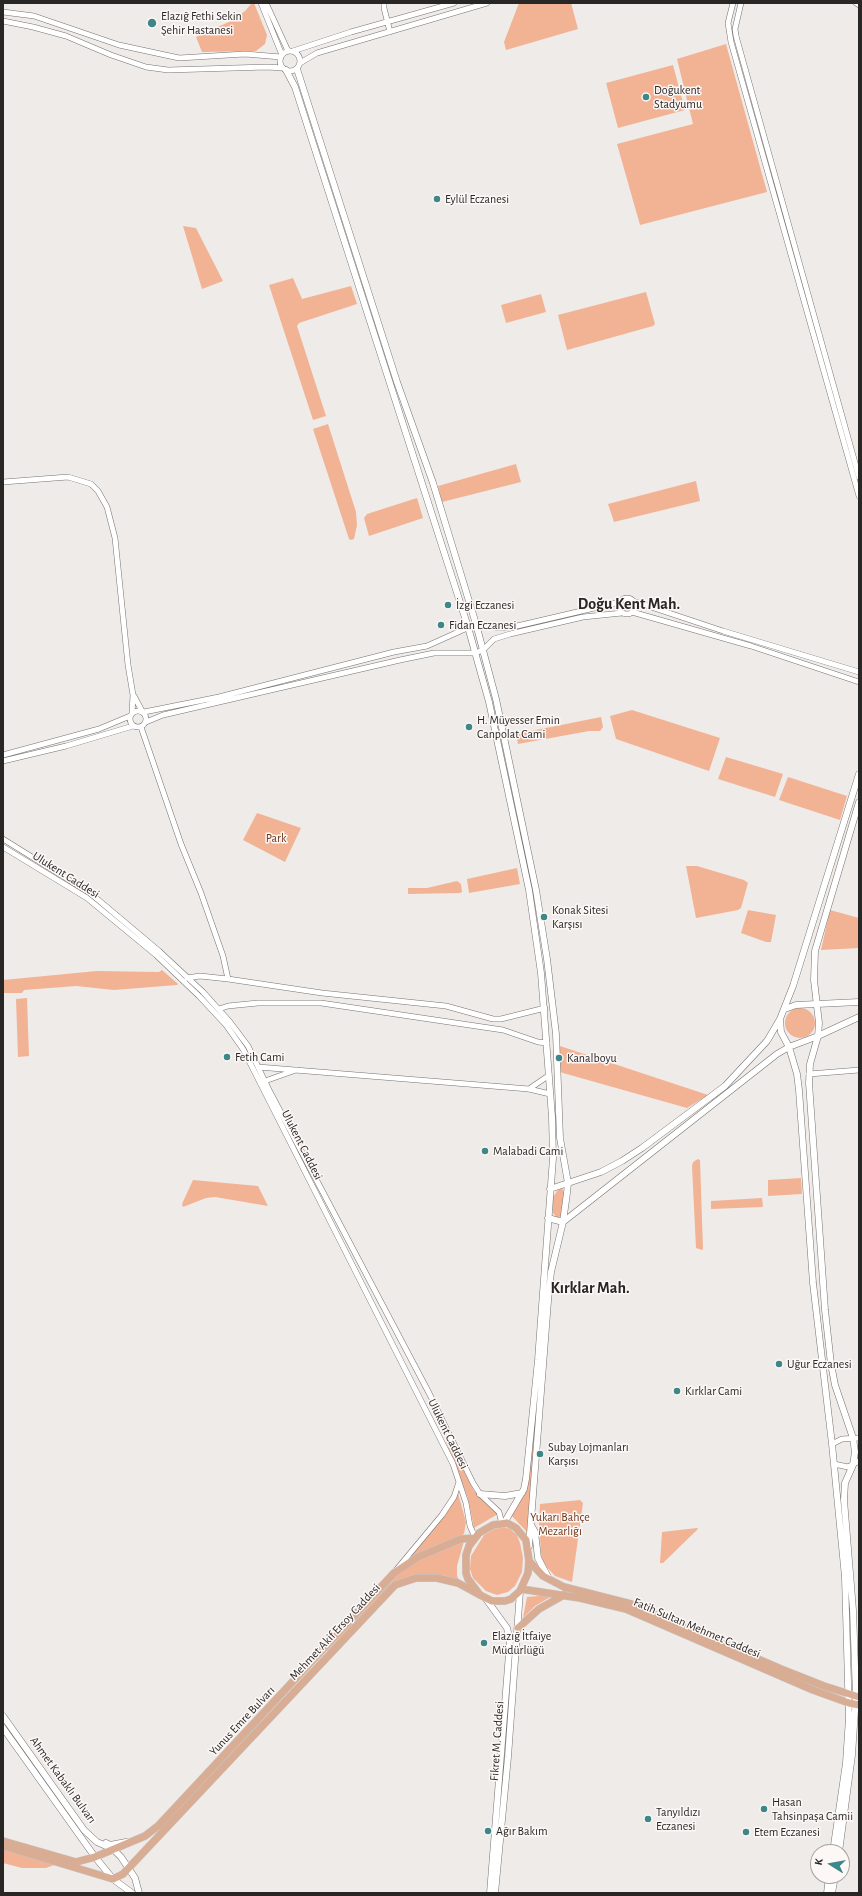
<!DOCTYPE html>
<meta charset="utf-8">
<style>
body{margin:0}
#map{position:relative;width:862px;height:1896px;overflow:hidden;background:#efebe8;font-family:"Alegreya Sans",sans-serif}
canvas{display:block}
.frame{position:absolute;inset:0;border:4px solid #282726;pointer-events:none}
.north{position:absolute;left:810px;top:1844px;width:40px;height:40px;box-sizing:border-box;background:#fdf8f6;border:1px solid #a8a4a3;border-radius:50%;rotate:281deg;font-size:11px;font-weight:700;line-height:16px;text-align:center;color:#282726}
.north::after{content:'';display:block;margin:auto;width:14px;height:18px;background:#3e8788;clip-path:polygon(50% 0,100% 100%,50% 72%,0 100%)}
</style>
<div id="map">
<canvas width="862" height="1896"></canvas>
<div class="frame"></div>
<div class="north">K</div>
</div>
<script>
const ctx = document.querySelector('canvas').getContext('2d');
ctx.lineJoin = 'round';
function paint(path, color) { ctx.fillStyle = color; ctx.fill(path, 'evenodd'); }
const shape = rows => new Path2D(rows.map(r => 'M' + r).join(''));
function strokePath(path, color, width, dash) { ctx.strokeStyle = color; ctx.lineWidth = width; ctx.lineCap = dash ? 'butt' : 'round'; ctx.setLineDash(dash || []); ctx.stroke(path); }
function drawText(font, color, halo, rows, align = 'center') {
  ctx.font = font + ' "Alegreya Sans",sans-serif'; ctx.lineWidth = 3; ctx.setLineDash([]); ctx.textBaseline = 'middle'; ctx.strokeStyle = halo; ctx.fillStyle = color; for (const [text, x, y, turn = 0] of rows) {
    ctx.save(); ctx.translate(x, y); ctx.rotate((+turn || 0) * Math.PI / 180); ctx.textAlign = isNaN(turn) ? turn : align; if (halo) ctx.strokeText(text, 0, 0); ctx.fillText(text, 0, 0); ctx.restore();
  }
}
const green = shape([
 [252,3,254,3,267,35,265,44,256,51,202,52,196,37,233,20,245,11],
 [519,3,571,3,578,29,506,50,504,42],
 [726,44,767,192,640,225,617,144,693,124,677,59],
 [673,65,685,110,618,128,606,83],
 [183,226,196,228,223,281,202,289],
 [293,278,302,299,351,286,357,304,299,323,297,326,326,416,313,420,269,285],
 [646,292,655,324,653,326,567,350,558,315],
 [541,294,546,312,506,323,501,305],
 [328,424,356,512,357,525,354,539,351,540,349,539,313,429],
 [516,464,521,482,442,502,438,486],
 [696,481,700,501,614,522,608,504],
 [417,498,423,518,369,536,364,518,367,514],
 [632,710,720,738,709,771,616,739,610,716],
 [601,717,603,727,600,731,589,731,518,744,516,734],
 [726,757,783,774,775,797,718,779],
 [788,777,847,796,840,820,779,800],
 [257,813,301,828,285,862,243,840],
 [686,866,697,866,744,880,748,883,741,908,738,910,696,918],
 [517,868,520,884,469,893,467,879],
 [457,881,461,884,462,892,460,893,408,894,408,888,427,888],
 [748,910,776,915,771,942,766,942,741,933],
 [830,910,859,918,859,948,821,950],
 [162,970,178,984,177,985,114,990,76,986,24,990,22,993,3,993,3,980,97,971,159,972],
 [27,998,29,1056,18,1057,16,999],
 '785 1023a15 15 0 1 1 30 0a15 15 0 1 1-30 0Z',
 [560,1046,708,1095,687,1108,563,1073,560,1072],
 [698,1159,700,1160,703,1249,702,1250,696,1248,692,1166,693,1162],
 [801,1178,802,1194,768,1196,768,1180],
 [193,1180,258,1186,268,1206,215,1197,206,1198,183,1207,182,1204],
 [562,1188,564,1193,561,1216,557,1218,553,1213,552,1199,557,1191],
 [762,1198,763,1207,711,1209,711,1201],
 [540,1347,539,1388,527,1532,510,1514,524,1494],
 [446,1442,450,1444,474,1491,498,1514,474,1528,468,1498],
 [458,1493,466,1522,464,1534,408,1558],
 [580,1500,583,1503,572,1582,555,1576,543,1563,541,1553,539,1524,540,1504],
 [504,1527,510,1529,517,1535,520,1543,523,1558,522,1572,515,1586,508,1592,497,1595,486,1591,473,1578,470,1569,471,1556,484,1535,494,1529],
 [697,1528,698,1529,663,1563,660,1563,662,1532],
 [464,1541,457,1566,457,1576,459,1580,398,1582,328,1652,327,1651,394,1575,418,1560],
 [538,1596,552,1596,535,1606,523,1618,527,1597],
 [3,1848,57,1864,46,1868,22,1868,3,1863]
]);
const tertiary = shape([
 [261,3,282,55],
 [266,3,288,51],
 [384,3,384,8,390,32],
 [733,3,728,23,731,42,859,496],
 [741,3,735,29,736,36,859,477],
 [856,3,859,5],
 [3,12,34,16,119,45,179,58,245,54,281,57],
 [3,21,33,27,66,36,111,55,146,67,168,70,267,67,283,68],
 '280 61a10 10 0 1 1 20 0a10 10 0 1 1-20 0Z',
 [293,51,351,32,454,3],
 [300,63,317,53,487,3],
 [3,482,68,477,91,484,98,491,107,507,115,538,128,665,133,695,132,713],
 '619 606a8 8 0 1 1 16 0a8 8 0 1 1-16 0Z',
 [633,601,723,631,859,672],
 [632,612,751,646,859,682],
 [134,696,142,711],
 '130 719a8 8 0 1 1 16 0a8 8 0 1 1-16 0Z',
 [144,712,219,697,394,652,427,646,476,624,500,628,517,626,620,602],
 [146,722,163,715,400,660,434,653,475,653,483,650,494,639,510,634,583,617,622,613],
 [141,727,181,844,201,893,223,956,228,979],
 [3,755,99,729,130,716],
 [3,761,66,746,133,726],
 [3,839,90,893,159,951,203,992,230,1022,248,1046,270,1092,429,1393,473,1483,480,1494,499,1512,502,1524],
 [3,847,87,898,156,955,199,996,226,1025,243,1049,453,1464,466,1503,470,1526,475,1537],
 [187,978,200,976,228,979,322,993,446,1006,493,1019,501,1019,545,1008],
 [219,1009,228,1006,258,1003,321,1003,503,1030,538,1042,547,1043],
 [258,1067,529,1089,550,1094],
 [809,1074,859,1070],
 [265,1081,296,1070],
 [529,1089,548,1076],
 [832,1444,842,1439,859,1438],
 [834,1464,848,1467,859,1461],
 [397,1569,442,1515,454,1497,459,1482]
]);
const secondary = shape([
 [297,69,397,382,433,483,476,624,496,699,536,890,547,959,556,1034,560,1138,568,1183,567,1193,563,1222,551,1272,548,1301,529,1546],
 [286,70,295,87,468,627,489,702,529,890,541,973,552,1117,553,1158,538,1360,526,1479,524,1489,504,1523],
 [785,1009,796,1005,859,1002],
 [550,1189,601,1172,622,1161,642,1148,725,1086,767,1041,780,1019],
 [548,1218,563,1222,777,1054,789,1047,818,1036,859,1017],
 [480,1494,505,1496,522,1493],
 [531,1525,535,1532,538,1558,549,1579],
 [486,1599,507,1628,510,1641,490,1893],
 [3,1716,84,1830,97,1842,113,1849,121,1857,135,1878,139,1893],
 [3,1728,95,1857,113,1879,132,1893],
 [106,1843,110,1845,126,1842],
 [833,1852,846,1763,849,1718,845,1577,832,1444,813,1283,799,1090,797,1074,789,1047,781,1032,780,1019,793,986,859,774],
 [839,1852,852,1755,856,1696,853,1610,844,1500,845,1483,853,1465,855,1452,853,1438,835,1385,831,1364,825,1310,809,1083,810,1064,818,1036,819,1023,814,980,815,951,859,802],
 [495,1893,508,1757,520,1591],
 [827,1893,829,1876],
 [832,1893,835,1876]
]);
const primary = shape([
 [507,1523,516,1528,526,1540,529,1561,528,1573,520,1591,511,1599,505,1601,492,1601,480,1595,468,1579,466,1573,466,1555,469,1546,479,1533,493,1525,507,1523],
 [529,1561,543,1576,564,1587,631,1604,781,1669,824,1686,859,1697],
 [521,1589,580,1598,626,1609,813,1690,849,1703,859,1705],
 [518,1628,539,1609,564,1595],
 [3,1841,76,1862,95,1857,145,1836,158,1826,394,1573,418,1557,461,1539,474,1538],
 [3,1846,113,1879,123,1874,395,1585,416,1578,437,1578,458,1583,480,1595]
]);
const markers = [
 [152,23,5,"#3e8788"],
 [646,97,4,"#3e8788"],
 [437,199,4,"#3e8788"],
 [448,605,4,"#3e8788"],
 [441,625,4,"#3e8788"],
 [469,727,4,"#3e8788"],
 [544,917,4,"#3e8788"],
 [227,1057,4,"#3e8788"],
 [559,1058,4,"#3e8788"],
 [485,1151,4,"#3e8788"],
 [779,1364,4,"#3e8788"],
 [677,1391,4,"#3e8788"],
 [540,1454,4,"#3e8788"],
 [484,1643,4,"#3e8788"],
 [764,1809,4,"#3e8788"],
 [648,1819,4,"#3e8788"],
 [488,1831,4,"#3e8788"],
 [746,1832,4,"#3e8788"]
];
const poiNames = [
 ["Elazığ Fethi Sekin",161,16],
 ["Şehir Hastanesi",161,30],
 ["Doğukent",654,90],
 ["Stadyumu",654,104],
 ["Eylül Eczanesi",445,199],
 ["İzgi Eczanesi",456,605],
 ["Fidan Eczanesi",449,625],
 ["H. Müyesser Emin",477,720],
 ["Canpolat Cami",477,734],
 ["Konak Sitesi",552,910],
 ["Karşısı",552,924],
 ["Fetih Cami",235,1057],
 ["Kanalboyu",567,1058],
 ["Malabadi Cami",493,1151],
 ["Uğur Eczanesi",787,1364],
 ["Kırklar Cami",685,1391],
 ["Subay Lojmanları",548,1447],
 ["Karşısı",548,1461],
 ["Elazığ İtfaiye",492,1636],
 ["Müdürlüğü",492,1650],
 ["Hasan",772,1802],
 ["Tahsinpaşa Camii",772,1816],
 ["Tanyıldızı",656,1812],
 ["Eczanesi",656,1826],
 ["Ağır Bakım",496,1831],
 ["Etem Eczanesi",754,1832]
];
const parkNames = [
 ["Park",276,838],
 ["Yukarı Bahçe",560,1517],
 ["Mezarlığı",560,1531]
];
const streetNames = [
 ["Ulukent Caddesi",66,875,32],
 ["Ulukent Caddesi",302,1145,63],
 ["Ulukent Caddesi",448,1434,64],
 ["Fatih Sultan Mehmet Caddesi",697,1628,23],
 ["Mehmet Akif Ersoy Caddesi",335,1632,-47],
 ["Yunus Emre Bulvarı",242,1721,-47],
 ["Fikret M. Caddesi",497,1741,-86],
 ["Ahmet Kabaklı Bulvarı",63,1780,54]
];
const districtNames = [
 ["Doğu Kent Mah.",629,604],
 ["Kırklar Mah.",590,1288]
];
paint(green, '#f2b395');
strokePath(tertiary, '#767270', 6);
strokePath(secondary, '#767270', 7);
strokePath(primary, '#c7c7c7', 8);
strokePath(tertiary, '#fff', 5);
strokePath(secondary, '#fff', 6);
strokePath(primary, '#d9ac94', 7);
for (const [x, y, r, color] of markers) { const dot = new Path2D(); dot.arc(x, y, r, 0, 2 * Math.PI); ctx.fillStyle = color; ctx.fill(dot); strokePath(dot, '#fdf8f6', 1.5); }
drawText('12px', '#282726', '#fdf8f6', poiNames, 'left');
drawText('12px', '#6d3618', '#fdf8f6', parkNames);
drawText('12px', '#282726', '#fdf8f6', streetNames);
drawText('bold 16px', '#282726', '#fdf8f6', districtNames);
</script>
